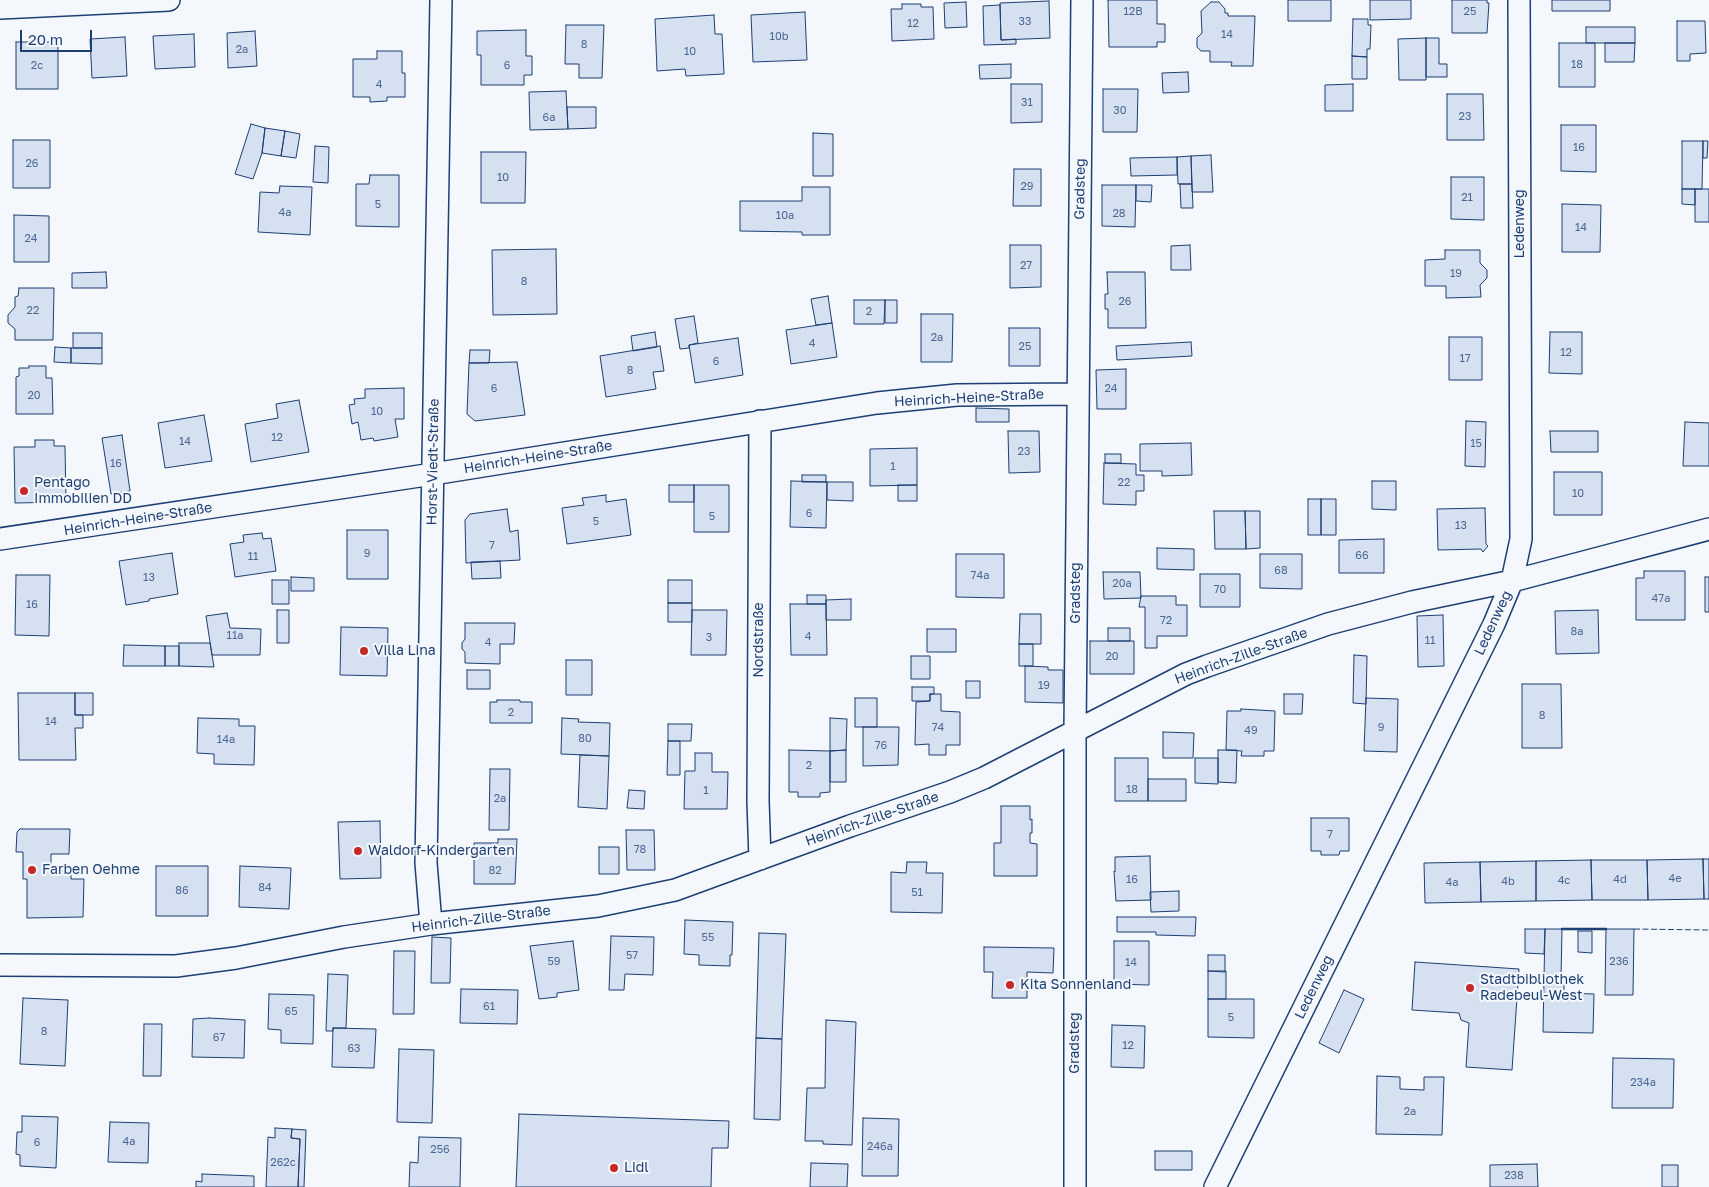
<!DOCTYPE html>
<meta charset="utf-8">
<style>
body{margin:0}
#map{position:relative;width:1709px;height:1187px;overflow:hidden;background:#f4f7fb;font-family:"Golos Text",sans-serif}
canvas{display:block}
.scale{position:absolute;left:20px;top:30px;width:72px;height:22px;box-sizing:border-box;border:2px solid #1d3f73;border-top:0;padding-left:6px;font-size:15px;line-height:18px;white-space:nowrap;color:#1d3f73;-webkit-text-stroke:4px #f4f7fb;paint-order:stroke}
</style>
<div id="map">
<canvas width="1709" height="1187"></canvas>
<div class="scale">20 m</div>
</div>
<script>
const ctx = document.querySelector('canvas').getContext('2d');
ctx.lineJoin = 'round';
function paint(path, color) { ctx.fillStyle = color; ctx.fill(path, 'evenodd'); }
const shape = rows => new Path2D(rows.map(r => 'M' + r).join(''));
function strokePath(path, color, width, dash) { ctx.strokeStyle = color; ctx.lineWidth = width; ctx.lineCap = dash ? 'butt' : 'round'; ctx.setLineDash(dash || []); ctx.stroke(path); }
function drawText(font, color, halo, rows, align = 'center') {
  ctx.font = font + ' "Golos Text",sans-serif'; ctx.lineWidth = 4; ctx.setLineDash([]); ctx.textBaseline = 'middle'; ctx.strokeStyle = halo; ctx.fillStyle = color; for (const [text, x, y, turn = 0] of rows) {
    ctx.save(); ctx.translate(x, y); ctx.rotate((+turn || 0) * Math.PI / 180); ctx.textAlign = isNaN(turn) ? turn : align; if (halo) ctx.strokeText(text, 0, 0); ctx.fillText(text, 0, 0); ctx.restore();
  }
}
const building = shape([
 [1108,0,1157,0,1157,24,1165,24,1165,42,1157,42,1157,47,1109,47,1108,0],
 [1288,0,1331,0,1331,21,1288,21,1288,0],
 [1370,0,1411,0,1411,19,1370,20,1370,0],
 [1452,0,1487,0,1487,3,1489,3,1487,33,1452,33,1452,0],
 [1552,0,1610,0,1610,11,1552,11,1552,0],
 [1049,1,1050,38,1001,40,1000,3,1049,1],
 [966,2,967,27,945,28,944,3,966,2],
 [1211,2,1219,2,1225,9,1225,13,1228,13,1228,16,1255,16,1253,66,1231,66,1232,62,1210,62,1210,51,1201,51,1197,47,1197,38,1202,33,1201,11,1211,2],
 [902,4,921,4,921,7,933,7,934,39,892,41,891,9,902,9,902,4],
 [1000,5,1001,40,1016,39,1016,44,984,45,983,6,1000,5],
 [805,12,807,60,753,62,751,15,805,12],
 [714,15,715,34,722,34,724,74,686,76,685,69,657,71,655,19,714,15],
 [1353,19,1368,19,1368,25,1371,25,1370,49,1367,49,1367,57,1352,56,1353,19],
 [1677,21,1705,21,1706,53,1690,54,1690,61,1677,61,1677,21],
 [566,25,604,25,602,78,579,78,579,64,565,64,566,25],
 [1586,27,1635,27,1635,43,1586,43,1586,27],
 [526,30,526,56,532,56,532,75,524,75,524,85,481,85,481,55,477,55,477,31,526,30],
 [255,31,257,66,228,68,227,33,255,31],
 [194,34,195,67,155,69,153,36,194,34],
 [125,37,127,76,92,78,90,39,125,37],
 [1426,38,1439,38,1439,64,1447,64,1447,77,1426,77,1426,38],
 [1426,38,1426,80,1399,80,1398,39,1426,38],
 [16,42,58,42,58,89,16,89,16,42],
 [1559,43,1595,43,1595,87,1559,87,1559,43],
 [1605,43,1635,43,1634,62,1605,62,1605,43],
 [377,51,402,51,402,73,405,73,405,97,387,97,387,101,370,102,370,97,353,97,353,59,377,59,377,51],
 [1352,56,1367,57,1367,79,1352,79,1352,56],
 [1011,64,1011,78,980,79,979,65,1011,64],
 [1188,72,1189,92,1163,93,1162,73,1188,72],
 [1011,84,1042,84,1042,122,1011,123,1011,84],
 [1353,84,1353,111,1325,111,1325,85,1353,84],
 [1103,89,1138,89,1137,132,1103,132,1103,89],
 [566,91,568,129,530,130,529,92,566,91],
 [1447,94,1483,94,1484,140,1447,140,1447,94],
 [567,107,596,107,596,128,568,129,567,107],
 [251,124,265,128,262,153,253,179,235,174,251,124],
 [1561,125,1596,125,1596,172,1561,171,1561,125],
 [265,128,285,131,281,156,262,153,265,128],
 [285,131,300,134,296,158,281,156,285,131],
 [813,133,833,134,833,176,813,176,813,133],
 [13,140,50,140,50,188,13,188,13,140],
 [1682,141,1703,141,1702,189,1682,189,1682,141],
 [1703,141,1708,141,1707,158,1703,158,1703,141],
 [315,146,329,147,328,183,313,182,315,146],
 [481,152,526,152,525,203,481,203,481,152],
 [1211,155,1213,192,1192,192,1191,156,1211,155],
 [1191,156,1192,184,1178,184,1177,157,1191,156],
 [1177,157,1177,175,1131,176,1130,158,1177,157],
 [1014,169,1041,169,1041,206,1013,206,1014,169],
 [370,175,399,175,399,227,356,226,356,184,369,184,370,175],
 [1451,177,1484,177,1484,220,1451,219,1451,177],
 [1180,184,1192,184,1193,208,1181,208,1180,184],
 [1102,185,1136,185,1135,227,1102,226,1102,185],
 [1136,185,1152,185,1151,202,1136,201,1136,185],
 [280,186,312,187,310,235,258,232,260,192,279,193,280,186],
 [802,187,830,187,830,235,802,235,802,232,740,231,740,201,802,201,802,187],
 [1682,189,1695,189,1695,205,1682,204,1682,189],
 [1695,189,1709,189,1709,222,1695,222,1695,189],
 [1562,204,1601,205,1600,252,1562,252,1562,204],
 [14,215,49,216,49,262,14,262,14,215],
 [1010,245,1041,245,1041,287,1010,288,1010,245],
 [1190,245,1191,270,1171,270,1171,246,1190,245],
 [556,249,557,314,493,315,492,250,556,249],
 [1445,250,1480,250,1480,263,1487,270,1487,278,1480,285,1481,297,1446,298,1446,286,1425,286,1425,260,1445,259,1445,250],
 [106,272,107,288,72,288,72,273,106,272],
 [1107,272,1145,272,1146,328,1108,328,1108,309,1105,309,1105,294,1108,294,1107,272],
 [19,288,54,288,53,340,15,340,15,329,8,323,8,315,15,307,15,297,18,296,19,288],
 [828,296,832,323,816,325,811,299,828,296],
 [854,300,885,300,884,324,854,324,854,300],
 [885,300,897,300,897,323,885,323,885,300],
 [921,314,953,314,952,362,921,362,921,314],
 [694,316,698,343,689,345,689,348,680,349,675,319,694,316],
 [832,323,837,357,791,364,786,330,832,323],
 [1009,328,1040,328,1040,366,1009,366,1009,328],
 [655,332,657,347,633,351,631,336,655,332],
 [1550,332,1582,332,1582,374,1549,373,1550,332],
 [73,333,102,333,102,348,73,348,73,333],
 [1449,337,1482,337,1482,380,1449,380,1449,337],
 [738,338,743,375,695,383,689,345,738,338],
 [1191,342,1192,356,1117,360,1116,346,1191,342],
 [660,346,664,371,653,372,656,389,606,397,600,356,660,346],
 [55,347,71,348,71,363,54,362,55,347],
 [71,348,102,348,102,364,71,363,71,348],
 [470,350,490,350,489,363,469,363,470,350],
 [517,362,525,415,475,421,467,414,469,363,517,362],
 [29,366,46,366,46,378,52,378,53,414,16,414,16,377,19,376,19,368,29,368,29,366],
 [1126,369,1126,409,1097,409,1096,370,1126,369],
 [404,388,404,419,395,419,398,437,374,441,373,438,361,440,358,422,352,424,349,405,355,404,354,399,365,398,365,389,404,388],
 [299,400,309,452,251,462,245,424,278,418,276,404,299,400],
 [976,408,1009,409,1009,422,976,422,976,408],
 [204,415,212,461,165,468,158,423,204,415],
 [1466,421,1486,422,1485,467,1465,466,1466,421],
 [1685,422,1709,423,1709,466,1683,466,1685,422],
 [1008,431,1039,431,1040,472,1009,473,1008,431],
 [1550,431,1598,431,1598,452,1551,452,1550,431],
 [122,435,130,491,111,494,102,438,122,435],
 [35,440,54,440,54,446,65,446,66,502,15,503,14,447,35,447,35,440],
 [1191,443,1192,475,1162,476,1162,471,1140,471,1140,444,1191,443],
 [917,448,917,485,870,486,870,449,917,448],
 [1105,454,1121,454,1121,463,1105,463,1105,454],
 [1104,463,1136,464,1136,475,1144,475,1144,491,1136,491,1136,505,1103,504,1104,463],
 [1554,472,1602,472,1602,515,1554,515,1554,472],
 [802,475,826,475,826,482,802,482,802,475],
 [791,481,827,482,826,528,790,527,791,481],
 [1372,481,1396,481,1396,510,1372,509,1372,481],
 [827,482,853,482,853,501,827,500,827,482],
 [669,485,694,485,694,502,669,502,669,485],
 [694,485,729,485,729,532,694,532,694,485],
 [898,485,917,485,917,501,898,501,898,485],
 [606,495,606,502,626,499,631,535,567,544,562,508,584,505,582,498,606,495],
 [1308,499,1321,499,1321,535,1308,535,1308,499],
 [1321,499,1336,499,1336,535,1321,535,1321,499],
 [1485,508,1486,544,1488,546,1483,552,1481,549,1438,550,1437,509,1485,508],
 [507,509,510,532,518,530,520,560,466,563,465,520,470,514,507,509],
 [1214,511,1245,511,1246,549,1215,549,1214,511],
 [1245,511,1260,511,1260,548,1246,549,1245,511],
 [347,530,388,530,388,579,347,579,347,530],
 [262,533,263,539,271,538,276,571,235,577,230,544,244,542,243,535,262,533],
 [1384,539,1384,573,1339,573,1339,540,1384,539],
 [1157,548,1194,549,1194,570,1157,569,1157,548],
 [172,553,178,594,149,599,149,601,126,605,119,561,172,553],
 [956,554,1004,554,1004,598,956,597,956,554],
 [1260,554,1302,554,1302,589,1260,588,1260,554],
 [500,561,501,578,472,579,471,562,500,561],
 [1644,571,1685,571,1685,620,1636,620,1636,578,1644,578,1644,571],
 [1103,572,1140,572,1141,598,1104,599,1103,572],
 [1200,574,1240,574,1240,607,1200,607,1200,574],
 [16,575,50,575,49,636,15,635,16,575],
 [291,577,314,578,314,591,291,591,291,577],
 [1705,577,1709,577,1709,612,1705,612,1705,577],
 [272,580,289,580,289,604,272,604,272,580],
 [668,580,692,580,692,603,668,603,668,580],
 [807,595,826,595,826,604,807,604,807,595],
 [1141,596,1176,596,1176,605,1187,605,1187,636,1157,636,1157,648,1145,648,1145,607,1139,607,1141,596],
 [851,599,851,620,826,620,826,600,851,599],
 [668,603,692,603,692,622,668,622,668,603],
 [790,604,826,604,827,655,791,655,790,604],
 [277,610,289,610,289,643,277,643,277,610],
 [692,610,727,610,726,655,691,655,692,610],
 [1598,610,1599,653,1556,654,1555,611,1598,610],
 [227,613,230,628,261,629,260,655,212,655,206,616,227,613],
 [1020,614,1041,614,1041,644,1019,644,1020,614],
 [1443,615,1444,666,1418,667,1417,616,1443,615],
 [465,623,515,623,514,644,500,644,500,664,465,663,465,652,462,649,462,643,465,639,465,623],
 [341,627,388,628,387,676,340,675,341,627],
 [1108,628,1130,628,1130,641,1108,641,1108,628],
 [927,629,956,629,956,652,927,652,927,629],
 [1090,641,1134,641,1134,674,1090,674,1090,641],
 [179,643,210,643,214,667,179,666,179,643],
 [1019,644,1033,644,1033,666,1019,666,1019,644],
 [124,645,165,646,165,666,123,666,124,645],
 [165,646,179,646,179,666,165,666,165,646],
 [1354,655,1367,656,1366,704,1353,703,1354,655],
 [911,656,930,656,930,679,911,679,911,656],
 [566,660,592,660,592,695,566,695,566,660],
 [1025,666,1048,667,1048,670,1063,670,1063,703,1025,702,1025,666],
 [467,670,490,670,490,689,467,689,467,670],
 [966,681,980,681,980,698,966,698,966,681],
 [1522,684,1561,684,1562,748,1522,748,1522,684],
 [912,687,934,687,934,694,930,694,930,701,912,701,912,687],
 [18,693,75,693,75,715,83,715,83,728,75,728,76,760,19,760,18,693],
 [75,693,93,693,93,715,75,715,75,693],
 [930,694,941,694,941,711,960,712,960,745,946,745,946,755,929,755,929,744,915,745,916,702,930,701,930,694],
 [1284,694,1303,694,1302,714,1284,714,1284,694],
 [855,698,877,698,877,727,855,727,855,698],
 [1366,698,1398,699,1397,752,1364,751,1366,698],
 [497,700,520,700,520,702,532,702,532,723,490,723,490,702,497,702,497,700],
 [1241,709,1275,711,1274,751,1264,751,1264,756,1241,756,1242,751,1226,750,1227,711,1241,711,1241,709],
 [198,718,239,719,239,726,255,726,254,765,214,764,214,754,197,753,198,718],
 [562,718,579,719,578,722,610,723,609,756,561,754,562,718],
 [830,718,847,719,846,750,830,751,830,718],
 [668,724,692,724,691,741,668,741,668,724],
 [863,727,899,727,898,765,863,766,863,727],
 [1163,732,1194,733,1193,758,1163,758,1163,732],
 [668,741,680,741,680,775,667,775,668,741],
 [789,750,830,751,830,792,820,793,820,797,798,797,798,792,789,792,789,750],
 [846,750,846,782,830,782,830,751,846,750],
 [1218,750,1237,750,1236,783,1218,782,1218,750],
 [695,753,712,753,712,772,728,772,727,809,684,809,685,771,695,771,695,753],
 [580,755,609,756,607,809,578,807,580,755],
 [1115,758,1148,758,1148,801,1115,801,1115,758],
 [1195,758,1218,758,1218,784,1195,783,1195,758],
 [490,769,510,769,509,830,489,830,490,769],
 [1148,779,1186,779,1186,801,1148,801,1148,779],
 [629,790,645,791,644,809,627,808,629,790],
 [1001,806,1030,806,1030,820,1032,819,1032,833,1030,833,1030,843,1037,844,1037,876,994,876,994,843,1001,843,1001,806],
 [1311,818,1349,818,1349,851,1340,851,1339,855,1321,855,1321,851,1311,851,1311,818],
 [380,821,381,878,340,879,338,822,380,821],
 [20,829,70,829,69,854,51,854,51,871,71,871,71,879,84,879,83,917,27,918,27,879,23,879,23,852,16,852,17,832,20,829],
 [626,830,654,830,655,870,627,870,626,830],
 [498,839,517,839,515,884,474,884,474,843,498,843,498,839],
 [599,847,619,847,619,874,599,874,599,847],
 [1150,856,1151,900,1116,901,1114,871,1115,872,1115,857,1150,856],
 [1703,859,1709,859,1709,899,1704,899,1703,859],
 [1703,859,1704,899,1648,900,1647,860,1703,859],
 [1591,860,1647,860,1648,900,1592,900,1591,860],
 [1591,860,1592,900,1536,901,1536,861,1591,860],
 [1536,861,1536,901,1481,902,1480,862,1536,861],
 [907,862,927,862,926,873,943,873,942,913,891,912,891,872,906,873,907,862],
 [1480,862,1481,902,1425,903,1424,863,1480,862],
 [156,866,208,866,208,916,156,916,156,866],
 [240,866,291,868,289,909,239,907,240,866],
 [1179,891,1179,911,1151,912,1150,892,1179,891],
 [1117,917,1196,917,1195,936,1156,935,1156,932,1117,932,1117,917],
 [685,920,733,922,732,955,730,955,730,966,699,965,699,955,684,954,685,920],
 [1525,929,1545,929,1544,954,1525,953,1525,929],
 [1545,929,1562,929,1561,978,1544,978,1545,929],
 [1606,929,1634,929,1633,995,1605,995,1606,929],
 [1578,931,1592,931,1592,953,1578,952,1578,931],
 [759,933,786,934,782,1039,756,1038,759,933],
 [611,936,654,937,653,975,625,974,624,990,609,990,611,936],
 [432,937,451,938,450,983,431,983,432,937],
 [573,941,579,990,557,993,557,997,539,999,530,946,573,941],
 [1114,941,1149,941,1149,985,1114,984,1114,941],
 [984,947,1054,948,1053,973,1027,972,1027,998,992,998,993,972,984,972,984,947],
 [394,951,415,951,414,1014,393,1014,394,951],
 [1208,955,1225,955,1225,972,1208,971,1208,955],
 [1415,962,1519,969,1512,1070,1466,1067,1469,1023,1461,1020,1459,1013,1412,1010,1415,962],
 [1208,971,1226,971,1226,999,1208,999,1208,971],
 [328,974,348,975,346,1028,333,1028,333,1031,326,1031,328,974],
 [1544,978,1564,978,1564,993,1594,994,1593,1033,1543,1032,1544,978],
 [461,989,518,990,517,1024,460,1023,461,989],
 [1344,990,1364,999,1339,1053,1319,1043,1344,990],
 [269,994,314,995,313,1044,281,1043,281,1030,268,1029,269,994],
 [23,998,68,1000,65,1066,20,1064,23,998],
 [1208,999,1254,999,1254,1038,1208,1037,1208,999],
 [209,1018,245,1020,244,1058,192,1057,193,1019,209,1018],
 [826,1020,856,1022,852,1145,823,1144,823,1141,805,1141,807,1088,825,1088,826,1020],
 [144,1024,162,1024,161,1076,143,1076,144,1024],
 [1112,1025,1145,1026,1144,1068,1111,1067,1112,1025],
 [333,1028,376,1029,374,1068,332,1067,333,1028],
 [756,1038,782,1039,780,1120,754,1119,756,1038],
 [399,1049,434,1050,432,1123,397,1122,399,1049],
 [1613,1058,1674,1059,1673,1108,1612,1108,1613,1058],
 [1377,1076,1400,1077,1400,1089,1424,1090,1424,1077,1444,1077,1442,1135,1376,1134,1377,1076],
 [519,1114,729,1121,728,1148,712,1148,711,1187,516,1187,519,1114],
 [22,1116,58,1117,56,1168,20,1166,20,1155,16,1154,17,1132,22,1132,22,1116],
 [863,1118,899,1119,898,1176,862,1176,863,1118],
 [110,1122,149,1123,148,1163,108,1162,110,1122],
 [275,1128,292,1129,291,1138,300,1139,298,1187,266,1187,268,1137,275,1138,275,1128],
 [292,1129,306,1130,304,1187,298,1187,300,1139,291,1138,292,1129],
 [419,1137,461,1138,460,1187,409,1187,410,1162,418,1163,419,1137],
 [1155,1151,1192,1151,1192,1170,1155,1170,1155,1151],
 [811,1163,848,1164,847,1187,810,1187,811,1163],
 [1537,1164,1538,1187,1490,1187,1490,1165,1537,1164],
 [1662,1165,1678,1165,1678,1187,1662,1187,1662,1165],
 [202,1174,254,1176,254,1187,196,1187,196,1181,202,1182,202,1174]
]);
const minor = shape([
 [0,8,169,0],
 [760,421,758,801,760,859],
 [0,539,433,474,877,403,957,395,1078,394],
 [431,924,426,863,441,0],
 [0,965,176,966,236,958,344,937,431,924,598,906,675,890,850,826,950,792,984,778,1186,674,1207,666,1328,624,1412,602,1512,581,1709,529],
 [1075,1187,1075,732,1082,0],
 [1215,1187,1494,624,1512,581,1521,539,1519,0]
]);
const fence = shape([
 [1634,929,1709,930]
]);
const wall = shape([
 [1562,929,1606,929]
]);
const markers = [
 [24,491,5,"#c62828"],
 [364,651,5,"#c62828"],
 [358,851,5,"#c62828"],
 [32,870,5,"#c62828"],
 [1010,985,5,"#c62828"],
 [1470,988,5,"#c62828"],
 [614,1168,5,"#c62828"]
];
const numberNames = [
 ["12B",1133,12],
 ["25",1470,12],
 ["33",1025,22],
 ["12",913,24],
 ["14",1227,35],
 ["10b",779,37],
 ["8",584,45],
 ["2a",242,50],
 ["10",690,52],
 ["18",1577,65],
 ["2c",37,66],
 ["6",507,66],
 ["4",379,85],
 ["31",1027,103],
 ["30",1120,111],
 ["23",1465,117],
 ["6a",549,118],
 ["16",1579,148],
 ["26",32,164],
 ["10",503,178],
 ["29",1027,187],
 ["21",1467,198],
 ["5",378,205],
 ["4a",285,213],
 ["28",1119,214],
 ["10a",785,216],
 ["14",1581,228],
 ["24",31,239],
 ["27",1026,266],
 ["19",1456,274],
 ["8",524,282],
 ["26",1125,302],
 ["22",33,311],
 ["2",869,312],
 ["2a",937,338],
 ["4",812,344],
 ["25",1025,347],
 ["12",1566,353],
 ["17",1465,359],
 ["6",716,362],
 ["8",630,371],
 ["6",494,389],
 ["24",1111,389],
 ["20",34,396],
 ["10",377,412],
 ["12",277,438],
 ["14",185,442],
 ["15",1476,444],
 ["23",1024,452],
 ["16",116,464],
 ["1",893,467],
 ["22",1124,483],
 ["10",1578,494],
 ["6",809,514],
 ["5",712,517],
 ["5",596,522],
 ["13",1461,526],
 ["7",492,546],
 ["9",367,554],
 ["66",1362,556],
 ["11",253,557],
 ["68",1281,571],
 ["74a",980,576],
 ["13",149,578],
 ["20a",1122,584],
 ["70",1220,590],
 ["47a",1661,599],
 ["16",32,605],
 ["72",1166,621],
 ["8a",1577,632],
 ["11a",235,636],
 ["4",808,637],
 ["3",709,638],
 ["11",1430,641],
 ["4",488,643],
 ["20",1112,657],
 ["19",1044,686],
 ["2",511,713],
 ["8",1542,716],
 ["14",51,722],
 ["74",938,728],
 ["9",1381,728],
 ["49",1251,731],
 ["80",585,739],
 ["14a",226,740],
 ["76",881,746],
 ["2",809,766],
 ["18",1132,790],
 ["1",706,791],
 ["2a",500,799],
 ["7",1330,835],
 ["78",640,850],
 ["82",495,871],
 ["4e",1675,879],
 ["16",1132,880],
 ["4d",1620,880],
 ["4c",1564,881],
 ["4b",1508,882],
 ["4a",1452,883],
 ["84",265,888],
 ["86",182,891],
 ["51",917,893],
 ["55",708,938],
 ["57",632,956],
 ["59",554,962],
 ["236",1619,962],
 ["14",1131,963],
 ["61",489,1007],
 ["65",291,1012],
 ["5",1231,1018],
 ["8",44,1032],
 ["67",219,1038],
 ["12",1128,1046],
 ["63",354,1049],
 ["234a",1643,1083],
 ["2a",1410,1112],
 ["4a",129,1142],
 ["6",37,1143],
 ["246a",880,1147],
 ["256",440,1150],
 ["262c",283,1163],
 ["238",1514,1176]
];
const streetNames = [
 ["Gradsteg",1080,189,-89],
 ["Ledenweg",1520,224,-90],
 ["Heinrich-Heine-Straße",969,398,-3],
 ["Heinrich-Heine-Straße",538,457,-9],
 ["Horst-Viedt-Straße",433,462,-89],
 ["Heinrich-Heine-Straße",138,519,-9],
 ["Gradsteg",1076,593,-90],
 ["Ledenweg",1493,623,-65],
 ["Nordstraße",759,640,-90],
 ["Heinrich-Zille-Straße",1241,656,-20],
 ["Heinrich-Zille-Straße",872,819,-19],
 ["Heinrich-Zille-Straße",481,919,-7],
 ["Ledenweg",1314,987,-64],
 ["Gradsteg",1075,1043,-90]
];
const poiNames = [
 ["Pentago",34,483],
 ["Immobilien DD",34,499],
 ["Villa Lina",374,651],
 ["Waldorf-Kindergarten",368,851],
 ["Farben Oehme",42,870],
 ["Stadtbibliothek",1480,980],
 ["Radebeul-West",1480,996],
 ["Kita Sonnenland",1020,985],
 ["Lidl",624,1168]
];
paint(building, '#d5e0f0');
strokePath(building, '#1d3f73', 1);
strokePath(minor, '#1d3f73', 24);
strokePath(minor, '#f4f7fb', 21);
strokePath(fence, '#1d3f73', 1, [6, 2.5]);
strokePath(wall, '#1d3f73', 2.5);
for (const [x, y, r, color] of markers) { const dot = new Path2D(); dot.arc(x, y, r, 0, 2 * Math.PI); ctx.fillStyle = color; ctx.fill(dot); strokePath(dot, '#f4f7fb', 2); }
drawText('11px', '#4b6792', null, numberNames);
drawText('14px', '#1d3f73', '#f4f7fb', streetNames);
drawText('14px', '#1d3f73', '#f4f7fb', poiNames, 'left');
</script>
